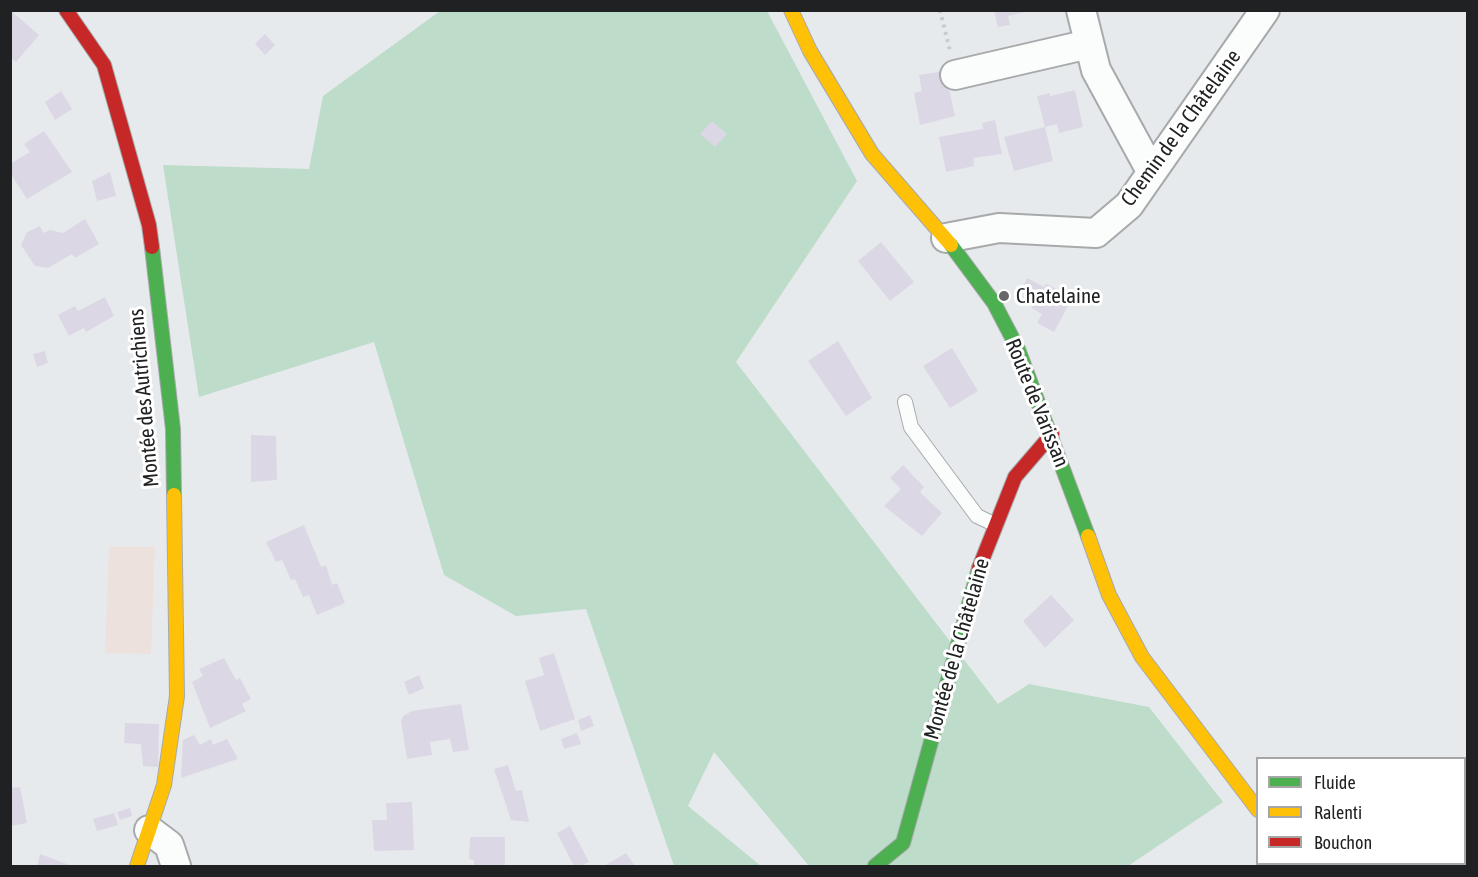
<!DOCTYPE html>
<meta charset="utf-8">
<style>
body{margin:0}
#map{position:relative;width:1478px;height:877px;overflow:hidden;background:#e7eaec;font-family:"Asap Condensed",sans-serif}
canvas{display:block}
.frame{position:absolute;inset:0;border:12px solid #202122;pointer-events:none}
.legend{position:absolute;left:1256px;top:757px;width:210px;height:108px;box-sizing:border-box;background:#fff;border:2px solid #a6a6a7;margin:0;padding:8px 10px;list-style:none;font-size:18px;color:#202122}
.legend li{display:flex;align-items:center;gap:12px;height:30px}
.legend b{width:30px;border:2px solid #a6a6a7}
</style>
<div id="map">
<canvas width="1478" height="877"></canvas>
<div class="frame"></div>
<ul class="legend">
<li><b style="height:8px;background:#4caf50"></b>Fluide</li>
<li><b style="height:8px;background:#ffc107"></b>Ralenti</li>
<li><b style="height:8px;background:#c62828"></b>Bouchon</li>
</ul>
</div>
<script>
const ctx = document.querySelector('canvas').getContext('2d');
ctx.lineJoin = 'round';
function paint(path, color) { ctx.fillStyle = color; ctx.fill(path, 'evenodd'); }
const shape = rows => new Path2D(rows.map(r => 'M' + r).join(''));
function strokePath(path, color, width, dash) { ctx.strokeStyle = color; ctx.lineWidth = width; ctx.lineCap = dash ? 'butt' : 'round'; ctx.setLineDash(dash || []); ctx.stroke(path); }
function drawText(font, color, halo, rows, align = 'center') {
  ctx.font = font + ' "Asap Condensed",sans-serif'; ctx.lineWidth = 6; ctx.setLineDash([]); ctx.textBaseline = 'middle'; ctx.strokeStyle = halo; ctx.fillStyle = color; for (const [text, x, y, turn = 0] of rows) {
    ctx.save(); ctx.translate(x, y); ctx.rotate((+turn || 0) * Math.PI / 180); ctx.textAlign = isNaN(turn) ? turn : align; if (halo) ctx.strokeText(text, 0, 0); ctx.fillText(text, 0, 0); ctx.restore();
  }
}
const industrial = shape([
 [109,547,155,547,151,654,105,653]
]);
const green = shape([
 [440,11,767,11,857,181,736,362,998,704,1029,684,1149,707,1223,802,1128,866,809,866,714,752,688,806,761,866,674,866,586,609,516,616,444,575,374,342,199,397,163,165,309,169,323,96]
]);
const building = shape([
 [10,10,39,35,16,62,10,57],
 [994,10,1029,10,1030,11,1008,16,1010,25,998,27],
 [265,34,275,45,265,55,255,44],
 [945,71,955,116,920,125,914,93,922,91,919,75],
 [1075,90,1083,127,1059,133,1057,124,1045,127,1037,96,1050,93,1050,96],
 [61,91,72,109,55,120,45,102],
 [995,120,1002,154,973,158,974,166,946,172,939,137,983,129,982,123],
 [712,121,727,134,715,147,700,134],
 [1045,127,1053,161,1014,171,1004,137],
 [44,131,72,172,27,199,10,173,10,164,30,152,24,144],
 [110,172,116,196,97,201,92,181],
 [85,219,99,244,75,258,72,254,48,268,35,266,21,245,27,232,40,226,43,233,50,230,63,233],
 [881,242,914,282,890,301,858,261],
 [1027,278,1044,287,1046,284,1060,291,1062,286,1075,293,1054,332,1037,323,1042,314,1033,309,1022,289],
 [105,297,114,316,86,332,84,328,69,336,58,315,75,306,78,311],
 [838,341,872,398,846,416,808,361],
 [952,348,978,391,950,408,923,366],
 [45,351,48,363,37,367,33,354],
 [251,435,276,436,277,480,251,482],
 [903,465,924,487,920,492,942,513,922,536,884,506,901,489,890,478],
 [304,525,321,567,326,565,332,585,337,583,345,603,317,615,309,595,303,597,295,579,291,580,282,560,276,562,266,542],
 [1051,595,1074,620,1045,648,1023,621],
 [554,653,575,719,540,731,525,681,544,675,539,658],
 [224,658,236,680,240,678,251,699,242,704,246,711,210,728,192,682,203,676,199,669],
 [419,675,424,688,409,695,404,682],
 [461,704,469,750,453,752,450,739,430,742,432,755,407,759,401,721,403,716,412,711],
 [590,715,594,726,581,731,578,720],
 [125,723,159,724,158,767,143,766,141,744,124,743],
 [577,733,581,744,564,749,561,739],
 [194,735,200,745,211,739,213,745,227,739,238,759,181,778,183,740],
 [508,765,516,791,522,790,529,822,511,820,494,769],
 [20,787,27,823,10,826,10,788],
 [412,802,414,850,374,851,372,820,387,820,386,803],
 [130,808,132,816,120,820,117,812],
 [114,813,118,825,97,831,93,819],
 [570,826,589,862,580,866,574,866,557,833],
 [470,837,505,837,505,866,474,866,474,860,469,859],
 [626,853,635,866,604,866],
 [40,854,72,866,37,866]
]);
const path = shape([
 [940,10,950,51],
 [1357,864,1364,866]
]);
const lane = shape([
 [905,402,911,427,977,516,996,525]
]);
const street = shape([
 [1081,10,1096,70,1151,171],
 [955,75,1089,44],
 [946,238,999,228,1096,233,1129,205,1265,10],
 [149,830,169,845,176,866],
 [1286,864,1287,866]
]);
const fast = shape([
 [951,245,994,303,1018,349,1088,536],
 [152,247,173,429,174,495],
 [875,866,903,843,979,568]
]);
const slow = shape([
 [791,10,810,51,872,154,951,245],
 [1088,536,1109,595,1142,657,1258,810],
 [137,866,164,785,177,696,174,495]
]);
const jam = shape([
 [66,10,104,65,149,225,152,247],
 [979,568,1015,477,1052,434]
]);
const markers = [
 [1004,296,6,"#666769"]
];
const streetNames = [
 ["Chemin de la Châtelaine",1181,128,-54],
 ["Montée des Autrichiens",144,398,-95],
 ["Route de Varissan",1037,403,68],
 ["Montée de la Châtelaine",957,649,-74]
];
const poiNames = [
 ["Chatelaine",1016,296]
];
paint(industrial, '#ece1dc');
paint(green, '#bddcca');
paint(building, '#dbd7e4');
strokePath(lane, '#a7a9ab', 16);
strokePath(street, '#a7a9ab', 32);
strokePath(fast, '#a7a9ab', 16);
strokePath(slow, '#a7a9ab', 16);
strokePath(jam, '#a7a9ab', 16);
strokePath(path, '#cacaca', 4, [3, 4.5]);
strokePath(lane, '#fbfcfc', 14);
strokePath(street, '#fbfcfc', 28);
strokePath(fast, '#4caf50', 14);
strokePath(slow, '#ffc107', 14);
strokePath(jam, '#c62828', 14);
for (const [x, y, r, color] of markers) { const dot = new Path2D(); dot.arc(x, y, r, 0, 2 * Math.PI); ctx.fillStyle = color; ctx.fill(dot); strokePath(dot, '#fff', 2); }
drawText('21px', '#202122', '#fff', streetNames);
drawText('21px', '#202122', '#fff', poiNames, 'left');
</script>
